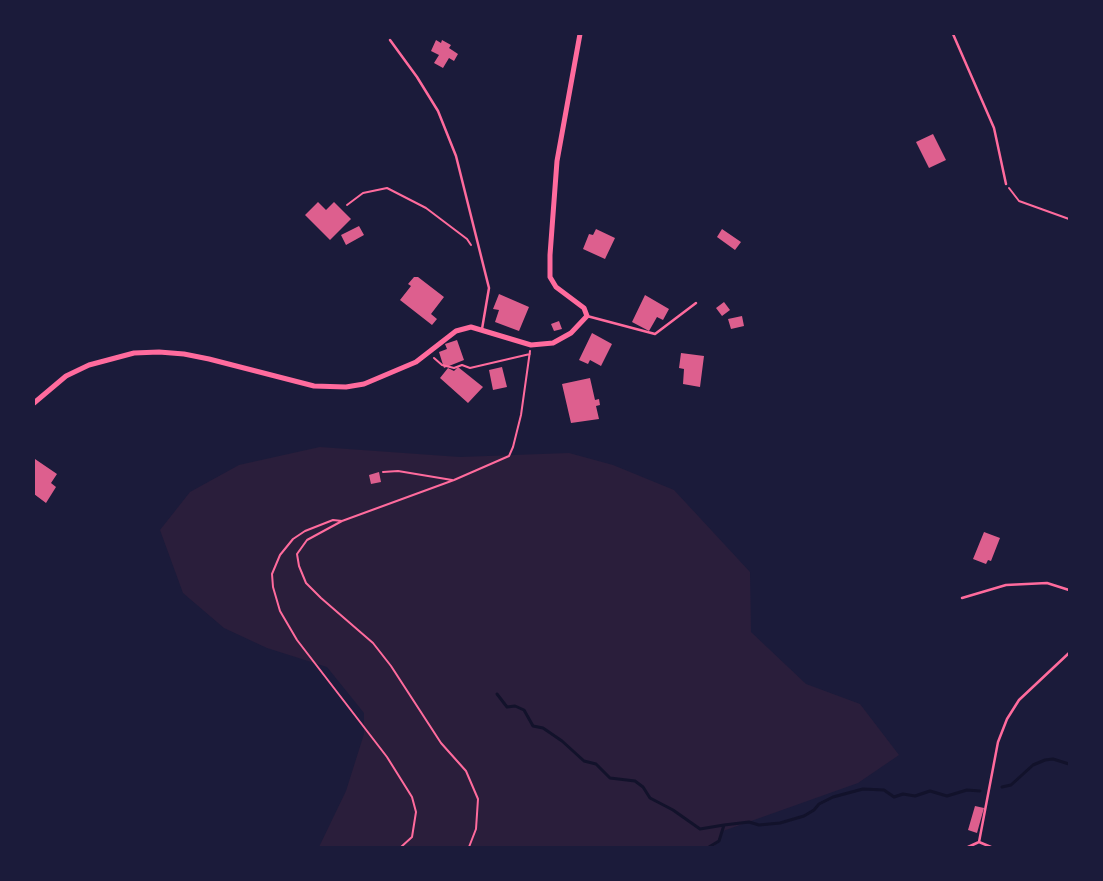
<!DOCTYPE html>
<style>
body{margin:0}
#map{position:relative;width:1103px;height:881px;overflow:hidden;background:#1b1b3a;font-family:Inter,sans-serif}
canvas{display:block}
.frame{position:absolute;inset:0;border:35px solid #1b1b3a;pointer-events:none}
</style>
<div id="map">
<canvas width="1103" height="881"></canvas>
<div class="frame"></div>
</div>
<script>
const ctx = document.querySelector('canvas').getContext('2d');
ctx.lineJoin = 'round';
function paint(path, color) { ctx.fillStyle = color; ctx.fill(path, 'evenodd'); }
const shape = rows => new Path2D(rows.map(r => 'M' + r).join(''));
function strokePath(path, color, width, dash) { ctx.strokeStyle = color; ctx.lineWidth = width; ctx.lineCap = dash ? 'butt' : 'round'; ctx.setLineDash(dash || []); ctx.stroke(path); }
const green = shape([
 [320,447,460,457,569,453,613,465,674,490,750,572,751,632,806,684,860,704,899,755,858,783,723,831,714,847,319,847,346,791,364,734,364,713,327,667,267,648,224,628,183,593,160,530,190,492,239,465]
]);
const stream = shape([
 [497,694,507,707,515,706,524,710,533,726,543,728,562,741,584,761,596,764,610,778,635,781,643,787,650,798,673,810,700,829,724,825],
 [1002,787,1011,785,1033,765,1045,760,1053,759,1069,764],
 [709,847,719,841,724,825,749,822,759,825,780,823,804,816,814,810,819,804,833,797,863,789,884,790,894,797,903,794,915,796,930,791,947,796,967,790,980,791]
]);
const building = shape([
 [436,40,441,43,442,40,451,45,449,48,458,54,454,61,449,58,443,68,434,63,439,55,431,51],
 [933,134,946,160,929,168,916,142],
 [318,202,326,210,334,202,351,219,330,240,305,215],
 [359,226,364,235,346,245,341,235],
 [596,229,615,238,605,259,583,249,589,234,593,235],
 [722,229,741,242,735,250,717,237],
 [414,277,418,277,444,297,431,314,437,319,432,325,400,300,411,286,408,284],
 [499,294,529,307,519,331,495,322,499,310,493,309],
 [645,295,669,309,663,320,657,317,649,331,632,322],
 [724,302,730,310,722,316,716,308],
 [742,316,744,326,731,329,728,319],
 [559,321,562,329,554,331,551,324],
 [592,333,612,344,601,366,590,360,588,364,579,360],
 [457,340,464,360,444,368,439,352,447,349,445,344],
 [681,353,704,356,700,387,683,384,684,369,679,368],
 [458,367,483,387,468,403,440,378,448,368,454,371],
 [502,367,507,387,493,390,489,370],
 [590,378,595,400,599,399,600,405,596,406,599,419,571,423,562,384],
 [35,459,57,474,51,483,56,487,46,503,34,494],
 [379,472,381,482,371,484,369,475],
 [984,532,1000,538,991,561,988,560,986,564,973,559],
 [975,806,984,808,977,833,968,830]
]);
const path = shape([
 [1009,188,1019,201,1069,219],
 [347,205,363,193,387,188,426,208,467,239,471,245],
 [434,358,442,365,454,368,462,365,470,368,530,354],
 [383,472,398,471,452,480],
 [342,521,307,540,297,554,299,566,306,583,321,598,373,643,391,666,441,743,466,771,478,799,476,829,469,847],
 [401,847,412,837,416,812,412,797,387,757,297,640,280,611,273,587,272,574,280,555,293,539,305,531,333,520,342,521,454,480,509,456,513,447,521,415,530,351]
]);
const service = shape([
 [953,34,994,128,1006,184],
 [390,40,417,77,438,111,456,156,489,288,482,329],
 [587,316,655,334,696,303],
 [962,598,1006,585,1047,583,1069,590],
 [968,847,979,842],
 [991,847,979,842,998,742,1007,719,1019,700,1069,653]
]);
const minor = shape([
 [34,403,66,376,89,365,134,353,159,352,184,354,209,359,314,386,346,387,364,384,416,362,456,331,471,327,531,345,553,343,571,333,587,316,584,308,556,287,550,277,550,255,557,161,580,34]
]);
paint(green, '#2a1e3b');
strokePath(stream, '#12122b', 3);
paint(building, '#dd5f8e');
strokePath(path, '#ff6b9d', 2);
strokePath(service, '#ff6b9d', 2.5);
strokePath(minor, '#ff6b9d', 5);
</script>
